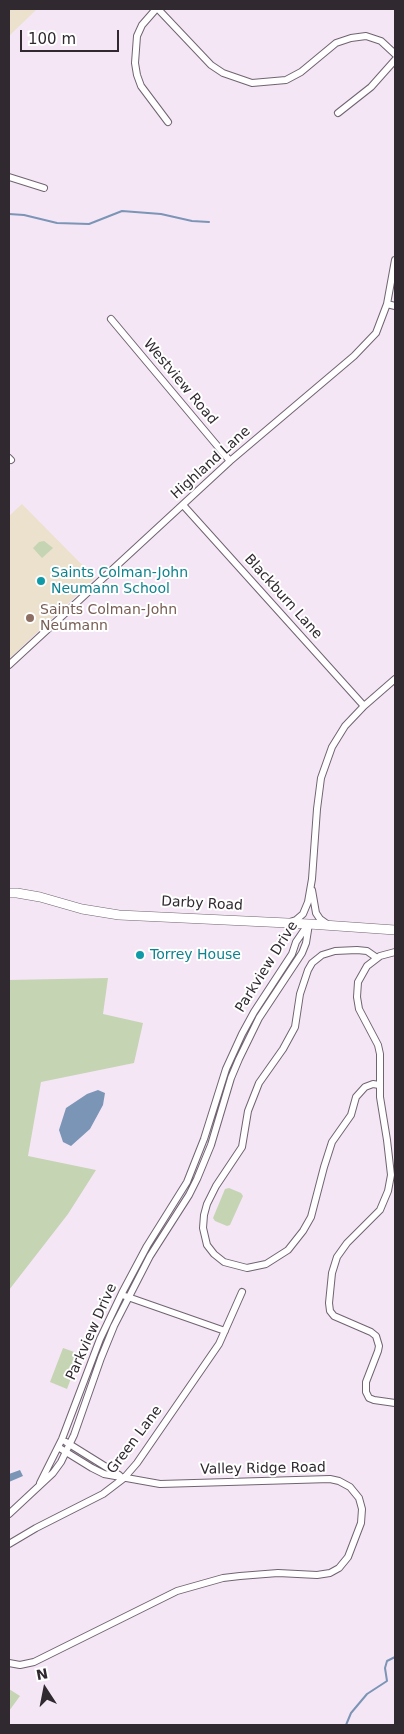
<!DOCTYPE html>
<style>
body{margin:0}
#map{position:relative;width:404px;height:1734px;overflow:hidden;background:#f5e6f6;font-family:"DejaVu Sans",sans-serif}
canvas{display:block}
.frame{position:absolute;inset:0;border:10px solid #302a30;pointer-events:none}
.north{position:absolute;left:20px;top:1664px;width:50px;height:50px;-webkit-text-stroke:4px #fff;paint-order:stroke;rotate:349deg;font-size:14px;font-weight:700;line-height:20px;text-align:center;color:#302a30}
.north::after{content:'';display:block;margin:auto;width:18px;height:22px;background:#302a30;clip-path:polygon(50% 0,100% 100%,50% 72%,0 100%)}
.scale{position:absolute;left:20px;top:30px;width:99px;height:22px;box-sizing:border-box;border:2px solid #302a30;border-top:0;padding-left:6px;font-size:15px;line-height:18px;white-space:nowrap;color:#302a30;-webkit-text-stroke:4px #fff;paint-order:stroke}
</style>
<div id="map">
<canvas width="404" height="1734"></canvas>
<div class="frame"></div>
<div class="north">N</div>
<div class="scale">100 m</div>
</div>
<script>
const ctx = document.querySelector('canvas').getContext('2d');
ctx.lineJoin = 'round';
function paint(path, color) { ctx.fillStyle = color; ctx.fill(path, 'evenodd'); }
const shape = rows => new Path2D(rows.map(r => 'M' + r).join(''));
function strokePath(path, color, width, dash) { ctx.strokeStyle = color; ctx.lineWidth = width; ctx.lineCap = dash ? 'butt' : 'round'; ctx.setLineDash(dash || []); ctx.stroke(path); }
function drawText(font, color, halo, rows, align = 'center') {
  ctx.font = font + ' "DejaVu Sans",sans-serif'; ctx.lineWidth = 4; ctx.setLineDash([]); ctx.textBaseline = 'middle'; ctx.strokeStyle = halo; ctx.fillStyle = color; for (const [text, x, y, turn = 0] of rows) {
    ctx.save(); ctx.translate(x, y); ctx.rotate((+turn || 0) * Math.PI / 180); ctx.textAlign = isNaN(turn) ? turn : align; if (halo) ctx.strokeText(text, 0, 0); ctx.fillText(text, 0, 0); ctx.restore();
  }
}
const education = shape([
 [9,9,37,9,9,36],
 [22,504,95,578,9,659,9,516]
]);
const green = shape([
 [44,541,53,548,42,558,33,548,39,542],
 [108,978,103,1014,143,1023,134,1063,41,1082,28,1156,96,1170,68,1214,9,1290,9,980],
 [229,1188,241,1193,243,1196,230,1225,227,1226,215,1221,213,1218,225,1189],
 [63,1348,80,1354,67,1389,50,1382],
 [9,1689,20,1696,9,1711]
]);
const water = shape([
 [98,1090,105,1093,103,1105,90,1129,71,1146,63,1142,59,1130,66,1108,87,1094],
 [20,1470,23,1476,9,1482,9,1474]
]);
const stream = shape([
 [9,214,24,215,57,223,89,224,122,211,161,214,192,221,209,222],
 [346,1725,351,1713,367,1694,387,1681,385,1668,387,1661,395,1657]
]);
const street = shape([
 [156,9,142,25,137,36,135,63,137,75,141,86,168,122],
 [158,9,211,65,223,73,252,83,286,80,301,72,336,43,351,38,366,36,381,41,395,54],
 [338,113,371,87,395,60],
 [9,177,44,188],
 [387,304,395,306],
 [111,319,230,461],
 [9,458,11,460],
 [183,505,364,706],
 [9,665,230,461,354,356,376,333,387,304,395,260],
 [312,890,316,913,320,919,327,924],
 [290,922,296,920,303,914,308,902,312,879,317,809,321,778,332,747,345,726,364,706,395,679],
 [395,952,380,956,367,966,358,982,357,997,359,1009,378,1045,380,1054,380,1097,387,1140,391,1175,388,1191,380,1210,347,1243,337,1257,332,1273,329,1303,330,1311,334,1316,371,1332,376,1336,379,1346,378,1351,366,1382,366,1392,369,1398,374,1400,395,1403],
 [377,958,367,951,357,950,335,951,322,955,312,963,308,970,300,994,295,1027,283,1049,259,1083,248,1111,242,1147,216,1186,207,1204,204,1215,203,1228,207,1245,214,1254,224,1262,247,1268,266,1264,288,1250,303,1231,311,1217,324,1167,332,1142,351,1115,356,1097,365,1087,373,1084,379,1085],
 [125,1296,225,1331],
 [66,1442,119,1475],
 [40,1483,62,1439,100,1339,122,1293,147,1246,187,1182,204,1139,226,1069,242,1034,254,1012,292,954,296,942,307,926],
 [9,1514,53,1473,61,1462,74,1435,101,1358,114,1326,150,1256,189,1195,197,1179,211,1145,231,1078,239,1059,259,1018,302,953,306,943,309,924],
 [9,1544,36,1528,103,1494,124,1478,137,1463,219,1344,242,1292],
 [9,1663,20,1665,34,1662,177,1591,223,1578,240,1576,278,1573,317,1575,330,1573,339,1568,348,1557,361,1523,362,1509,359,1498,350,1487,339,1481,330,1479,160,1484,104,1474,92,1468,58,1447]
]);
const secondary = shape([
 [9,893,17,893,40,897,82,909,119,915,309,924,395,930]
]);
const markers = [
 [41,581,5,"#0f9aa8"],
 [30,618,5,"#8d6e63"],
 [140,955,5,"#0f9aa8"]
];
const streetNames = [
 ["Westview Road",180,382,50],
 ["Highland Lane",211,463,-42],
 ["Blackburn Lane",283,597,48],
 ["Darby Road",202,904,3],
 ["Parkview Drive",267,967,-58],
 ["Parkview Drive",92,1332,-66],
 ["Green Lane",135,1440,-53],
 ["Valley Ridge Road",263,1469,-1]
];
const cultureNames = [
 ["Saints Colman-John",51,573],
 ["Neumann School",51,589],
 ["Torrey House",150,955]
];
const educationNames = [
 ["Saints Colman-John",40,610],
 ["Neumann",40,626]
];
paint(education, '#ebe1cc');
paint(green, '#c5d4b3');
paint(water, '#7b95b6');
strokePath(stream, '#7b95b6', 2);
strokePath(street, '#706471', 8);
strokePath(secondary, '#706471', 10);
strokePath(street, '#fff', 6);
strokePath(secondary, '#fff', 9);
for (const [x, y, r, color] of markers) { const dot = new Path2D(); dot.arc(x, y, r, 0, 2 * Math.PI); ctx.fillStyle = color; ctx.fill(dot); strokePath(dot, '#fff', 2); }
drawText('14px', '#302a30', '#fff', streetNames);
drawText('14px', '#0d838f', '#fff', cultureNames, 'left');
drawText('14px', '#785e54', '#fff', educationNames, 'left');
</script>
